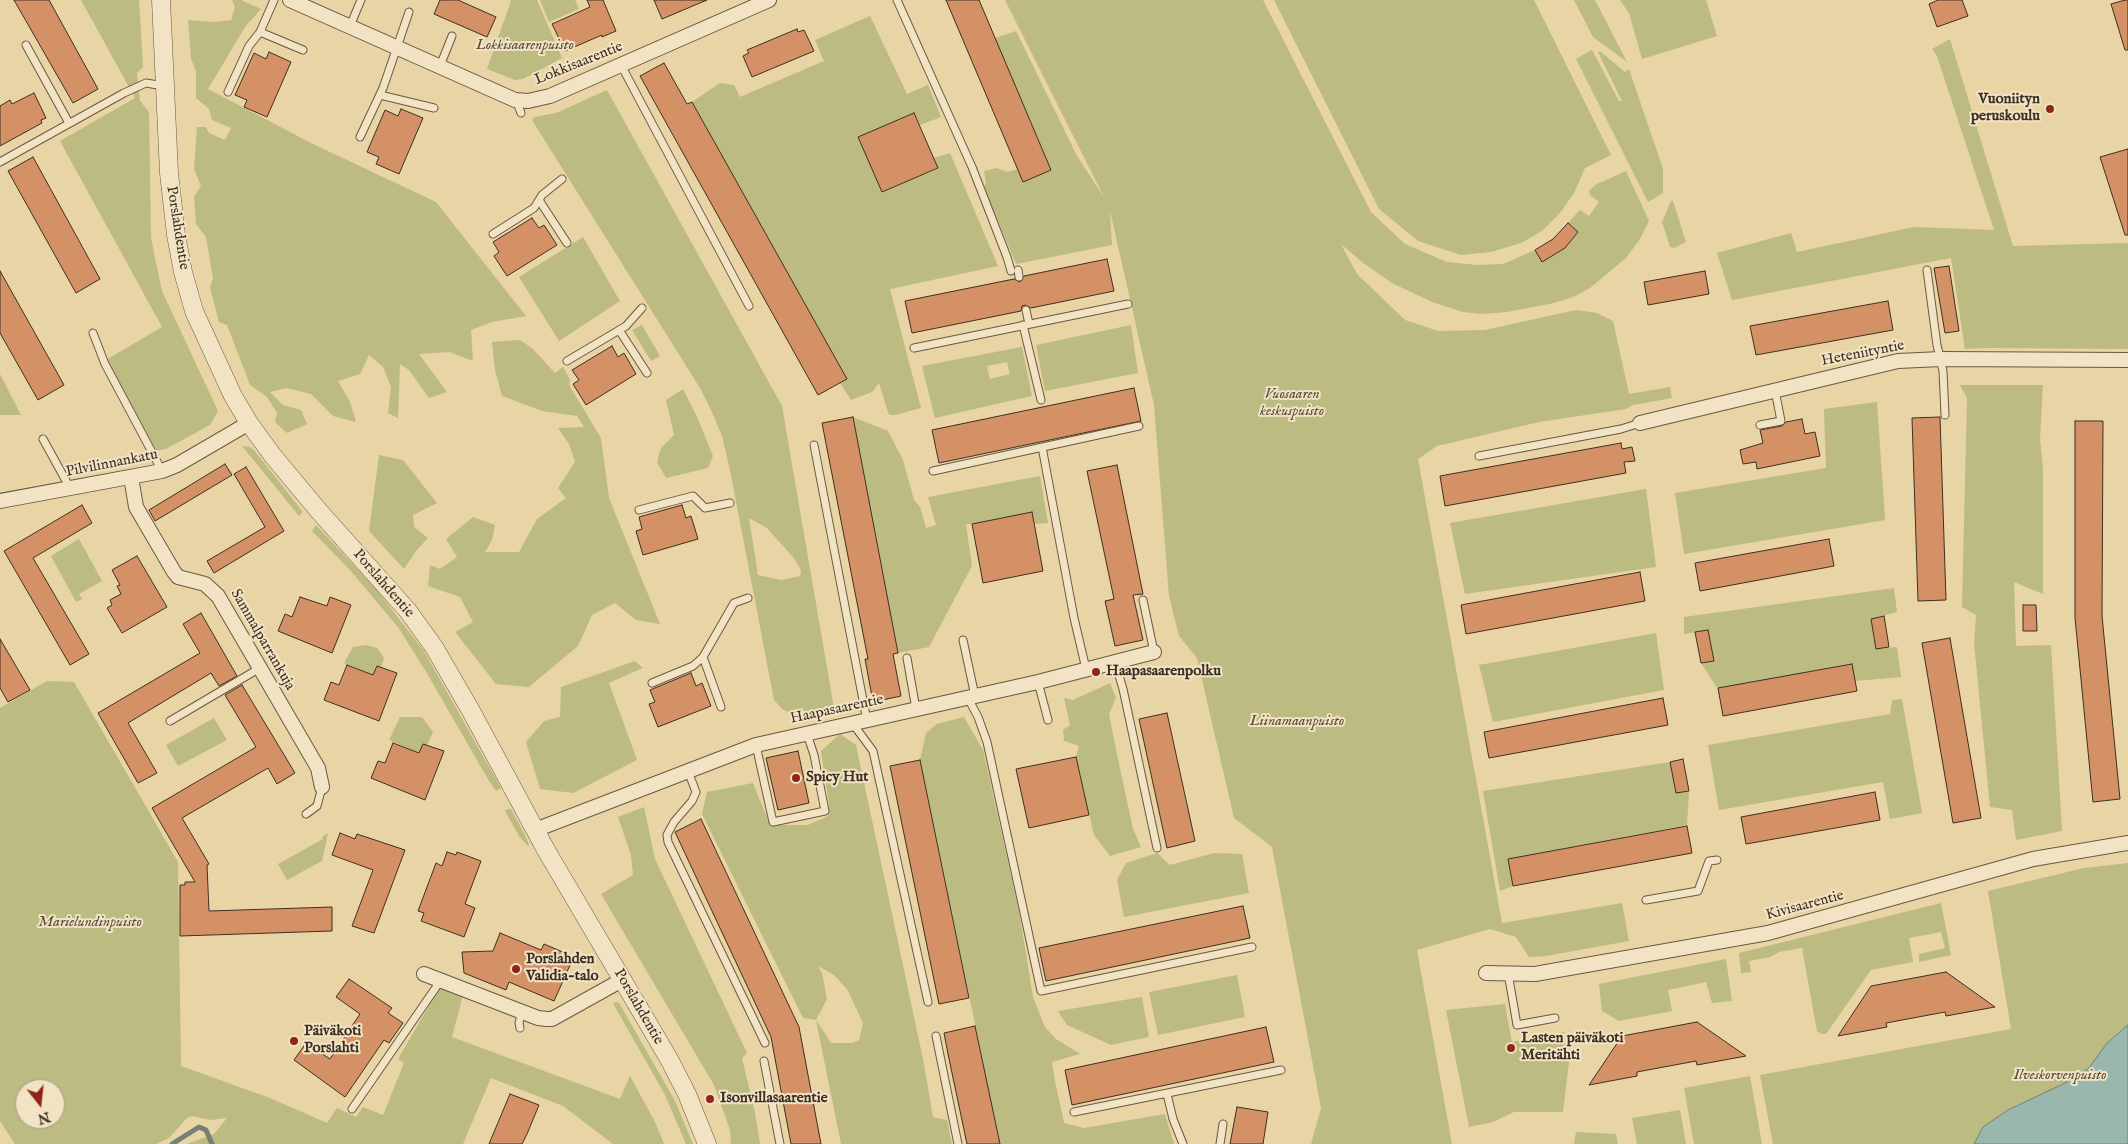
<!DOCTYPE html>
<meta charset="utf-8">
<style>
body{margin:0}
#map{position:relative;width:2128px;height:1144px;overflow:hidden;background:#e9d4a5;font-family:"IM FELL English",serif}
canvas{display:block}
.north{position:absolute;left:15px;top:1079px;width:50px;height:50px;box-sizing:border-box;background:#f1e3c4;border:1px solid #a99b84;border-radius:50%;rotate:164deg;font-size:14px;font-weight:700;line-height:20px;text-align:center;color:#3e2f24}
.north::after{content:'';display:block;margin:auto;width:18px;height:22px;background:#8f2418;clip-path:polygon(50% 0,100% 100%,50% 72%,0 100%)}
</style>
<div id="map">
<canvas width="2128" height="1144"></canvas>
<div class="north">N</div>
</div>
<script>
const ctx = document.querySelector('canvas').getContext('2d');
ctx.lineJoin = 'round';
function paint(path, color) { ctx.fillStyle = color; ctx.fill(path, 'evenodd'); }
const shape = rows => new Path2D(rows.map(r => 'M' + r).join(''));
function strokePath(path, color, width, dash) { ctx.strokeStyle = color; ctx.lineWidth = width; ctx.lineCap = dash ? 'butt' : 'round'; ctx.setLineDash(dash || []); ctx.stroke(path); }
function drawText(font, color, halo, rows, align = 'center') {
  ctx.font = font + ' "IM FELL English",serif'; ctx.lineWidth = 4; ctx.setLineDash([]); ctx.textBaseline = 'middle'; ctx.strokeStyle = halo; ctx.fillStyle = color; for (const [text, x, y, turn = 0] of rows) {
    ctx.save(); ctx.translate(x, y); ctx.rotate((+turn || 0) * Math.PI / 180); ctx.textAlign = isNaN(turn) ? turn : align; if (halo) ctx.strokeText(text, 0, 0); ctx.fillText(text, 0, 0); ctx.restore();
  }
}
const green = shape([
 [81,0,139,0,143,67,137,73,140,101,149,112,151,237,155,258,162,291,218,411,210,425,166,449,155,451,106,360,162,327,60,141,135,98],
 [232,0,241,0,261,9,245,27,208,89,313,144,436,202,526,316,492,322,471,330,473,361,449,352,419,354,447,392,429,398,409,370,400,364,398,418,388,413,391,387,383,367,369,355,360,374,338,381,350,402,356,422,333,416,311,394,286,388,270,392,283,405,301,410,307,424,287,433,275,422,277,413,267,397,250,385,227,325,219,322,210,288,213,278,206,237,196,224,194,197,201,186,194,169,197,127,206,127,209,133,225,140,231,128,212,120,209,109,196,98,196,71,191,59,188,20,214,22,231,20,235,7],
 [509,0,537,0,562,58,523,79,515,80,487,69,511,1],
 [540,0,575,0,579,9,549,22],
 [1005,0,1263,0,1371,212,1405,244,1447,262,1477,265,1503,264,1535,250,1543,262,1566,246,1578,233,1568,223,1580,210,1589,216,1599,202,1590,195,1589,191,1595,185,1626,171,1649,221,1640,239,1626,258,1590,288,1573,297,1554,303,1507,312,1482,314,1463,312,1432,302,1392,283,1362,262,1341,244,1357,274,1405,320,1438,331,1485,330,1576,310,1597,313,1613,321,1629,394,1670,387,1672,398,1633,405,1626,409,1539,422,1437,446,1418,459,1502,923,1622,903,1629,941,1546,956,1529,957,1516,937,1490,929,1417,950,1452,1144,1311,1144,1321,1108,1272,847,1234,818,1197,658,1179,636,1169,596,1154,405,1110,211,1112,245,1016,264,984,188,986,182,984,171,997,168,1007,172,1018,169,1023,181,1051,170,995,38,1016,31,1077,156,1105,199],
 [1274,0,1534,0,1611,155,1585,168,1574,193,1560,213,1542,231,1521,243,1491,252,1461,255,1418,241,1379,209],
 [1574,0,1595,0,1627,62,1593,37],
 [1620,0,1706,0,1717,36,1642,59,1629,13],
 [870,16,907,94,928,85,941,117,920,125,914,113,859,137,882,192,938,169,934,158,950,153,998,266,890,289,921,408,895,415,889,415,879,383,872,392,851,400,840,383,846,379,692,102,720,83,734,85,740,97,824,61,815,40],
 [1950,39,2013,246,2128,243,2128,349,1986,348,1965,349,1951,258,1732,300,1717,253,1791,233,1797,252,1914,227,1994,230,1937,56,1932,49],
 [1592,50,1619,101,1622,101,1598,52,1600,51,1625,72,1629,69,1663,169,1663,193,1648,202,1576,59],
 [607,90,782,406,835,714,807,719,797,717,782,709,774,700,730,470,722,436,712,412,700,388,532,120,534,117,556,113],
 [749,518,767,528,793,557,801,570,800,576,781,580,758,575],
 [1671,201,1673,201,1686,242,1674,248,1670,247,1662,222],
 [583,237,620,301,559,341,519,277],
 [642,325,660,356,651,361,632,330],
 [1131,325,1138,373,1045,391,1036,345],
 [520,340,533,349,555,373,563,367,570,380,569,385,601,438,609,498,660,624,636,620,615,603,592,615,578,646,529,687,496,684,455,632,473,622,460,597,428,586,430,565,440,569,457,557,446,539,473,517,495,525,492,540,485,552,519,552,537,519,566,498,558,488,575,462,569,444,558,428,584,427,577,416,542,411,502,396,495,370,492,342],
 [1022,347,1032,396,935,418,922,366],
 [1007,362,1010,374,990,379,987,366],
 [0,374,21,415,0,415],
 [1960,385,2043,385,2040,440,2043,469,2043,594,2014,582,2016,646,2051,645,2062,831,2016,840,2012,810,1990,807,1974,643,1976,615,1962,607,1967,398],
 [683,389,698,419,713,456,708,468,666,478,657,462,661,448,674,435,666,400],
 [1877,402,1885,520,1684,554,1675,493,1826,468,1824,409],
 [853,417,888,431,903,460,914,500,920,507,926,528,936,525,928,497,1040,476,1048,523,1034,524,966,524,972,566,929,647,898,653],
 [242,446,250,447,254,450,303,512,299,516],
 [379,455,403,460,437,503,413,515,414,527,428,538,416,551,404,569,369,531],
 [1646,489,1656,567,1465,594,1450,523],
 [316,525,376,589,424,651,501,788,496,791,489,781,425,670,398,627,349,569,312,531],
 [79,539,102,581,79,594,82,599,76,602,51,556],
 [1894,588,1897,612,1871,619,1876,649,1897,647,1901,677,1855,681,1852,664,1718,689,1701,663,1714,661,1708,630,1684,634,1684,617],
 [1656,633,1664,690,1493,722,1479,665],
 [366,645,377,648,384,658,381,667,377,666,373,675,344,663,353,647],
 [635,661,643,668,609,683,637,760,573,793,540,789,526,742,544,721,560,717,561,687],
 [47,681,74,682,178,862,181,1066,270,1098,327,1123,337,1108,356,1117,363,1107,383,1115,404,1063,398,1059,441,985,463,995,452,1037,620,1099,630,1076,655,1122,664,1144,613,1144,563,1106,491,1078,463,1144,187,1144,214,1134,227,1118,210,1120,192,1116,187,1118,169,1138,156,1144,15,1144,0,1121,0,708],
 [25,1089,55,1089,55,1119,25,1119],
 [1110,683,1116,698,1109,714,1116,750,1133,829,1141,847,1110,856,1094,835,1076,757,1079,746,1064,741,1063,730,1070,725,1064,698,1073,700],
 [1902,699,1922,813,1890,819,1883,782,1719,810,1708,745,1890,714,1892,700],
 [400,717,422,717,433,732,427,745,423,744,419,753,389,740],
 [964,717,983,750,1019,911,1033,997,1045,1027,1056,1039,1080,1054,1052,1062,1055,1081,1064,1123,1084,1128,1165,1114,1174,1144,1000,1144,920,760,926,733,937,724],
 [214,718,227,740,178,766,166,745],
 [840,734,856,745,923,1059,933,1117,947,1120,952,1144,841,1144,816,1020,803,1018,702,814,707,792,753,783,770,825,808,825,828,816,829,805,821,751],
 [818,966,834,975,847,989,863,1023,859,1040,852,1043,831,1043,816,1020,827,999,822,973],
 [1670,762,1676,792,1689,791,1687,825,1508,859,1513,886,1500,891,1483,791],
 [644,807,655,859,747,1053,742,1058,755,1113,760,1144,731,1144,730,1130,714,1085,601,894,633,875,631,855,618,817],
 [507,809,511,809,525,835,529,845,528,846,519,836,505,811],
 [328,833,322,861,287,880,278,864,323,839,322,837],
 [1157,853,1170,865,1214,853,1242,854,1249,893,1124,917,1117,880,1126,863],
 [2128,863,2128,1144,1773,1144,1760,1075,2011,1029,1988,891,2084,868],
 [1941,903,1951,955,1919,962,1919,954,1945,948,1941,932,1909,938,1913,962,1871,970,1826,1034,1821,1034,1817,1031,1802,948,1779,952,1770,957,1749,961,1751,972,1741,973,1739,953],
 [1726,959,1732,1001,1712,1003,1706,982,1668,990,1672,1011,1619,1021,1602,1011,1599,984],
 [1237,975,1245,1017,1158,1035,1149,992],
 [1142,997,1149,1037,1111,1045,1067,1025,1058,1011],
 [616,1002,619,1003,675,1101,693,1144,686,1144,665,1095,613,1003],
 [1505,1004,1512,1042,1564,1032,1569,1062,1563,1112,1514,1112,1493,1122,1469,1127,1446,1010],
 [1750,1076,1762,1144,1694,1144,1684,1088],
 [1680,1110,1686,1144,1637,1144,1632,1118],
 [1576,1132,1616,1134,1618,1144,1574,1144]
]);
const water = shape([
 [2128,1025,2128,1144,1974,1144,1983,1127,2008,1110,2065,1083,2089,1068,2107,1043,2128,1025]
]);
const stream = shape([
 [172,1144,199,1127,206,1130,212,1144]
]);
const building = shape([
 [14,0,49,0,98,89,73,103,14,0],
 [440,0,458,0,496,17,487,37,434,14,440,0],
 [587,0,603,0,616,31,602,37,602,35,565,51,552,24,590,7,587,0],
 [654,0,707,0,662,19,654,0],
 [946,0,979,0,1051,170,1023,182,946,0],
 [1938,0,1962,0,1968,16,1937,27,1929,4,1938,0],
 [2125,0,2128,0,2128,50,2125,50,2111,4,2125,0],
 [797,29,798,32,804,30,814,51,752,77,743,56,749,53,747,50,797,29],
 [269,52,291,62,267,117,244,107,247,100,235,95,254,53,266,59,269,52],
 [664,63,687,104,692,102,847,379,818,395,640,76,664,63],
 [34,93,46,118,41,120,42,123,0,146,0,106,10,100,12,104,34,93],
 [401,109,423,118,399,174,376,164,379,157,367,152,385,110,398,116,401,109],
 [914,113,938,168,882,192,858,137,914,113],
 [2128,149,2128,235,2125,235,2100,157,2128,149],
 [33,157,100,279,76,293,8,171,33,157],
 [532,218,539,228,544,225,557,245,507,276,494,256,499,252,493,242,532,218],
 [1568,223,1578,232,1565,248,1542,262,1535,250,1553,239,1568,223],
 [1107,259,1114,291,1031,308,1025,305,1022,306,1021,311,912,333,905,301,1014,279,1020,282,1024,276,1107,259],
 [1949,266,1959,331,1945,333,1934,268,1949,266],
 [0,271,64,385,38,400,0,333,0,271],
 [1705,271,1709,294,1648,305,1644,282,1705,271],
 [1888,301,1893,330,1756,355,1750,326,1888,301],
 [612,346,618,357,624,353,636,374,586,405,573,384,579,380,572,370,612,346],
 [1134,388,1141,421,939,463,932,430,1134,388],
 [853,417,898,653,893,654,901,696,873,702,865,659,868,659,822,423,853,417],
 [1940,417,1946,600,1918,601,1912,418,1940,417],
 [1802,419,1805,434,1815,432,1820,456,1757,469,1756,462,1743,464,1740,450,1763,443,1760,430,1782,426,1786,422,1802,419],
 [2075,421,2103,421,2102,616,2120,799,2093,802,2075,618,2075,421],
 [1621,443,1622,449,1632,447,1635,461,1624,462,1626,473,1445,506,1440,476,1621,443],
 [225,464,232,475,155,521,149,510,225,464],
 [1117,465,1143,594,1133,595,1143,640,1115,646,1105,601,1114,599,1087,471,1117,465],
 [246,467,284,531,214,573,207,561,265,527,234,474,246,467],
 [82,505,92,523,33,558,89,654,70,665,4,551,82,505],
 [682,505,686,518,691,516,698,539,643,555,636,531,642,529,639,517,682,505],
 [1032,512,1043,571,983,583,972,524,1032,512],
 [1829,539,1834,566,1700,591,1695,563,1829,539],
 [137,556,167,607,122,633,107,608,112,605,110,600,121,594,117,586,120,585,112,570,137,556],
 [1640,572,1645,601,1466,634,1461,605,1640,572],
 [300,597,327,606,330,597,351,605,332,653,278,631,285,614,292,617,300,597],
 [2023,605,2036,605,2037,631,2023,631,2023,605],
 [201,613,237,676,219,686,211,673,128,723,157,773,138,783,98,713,200,653,183,624,201,613],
 [1884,616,1889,647,1876,649,1871,619,1884,616],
 [1708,630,1714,661,1701,663,1695,632,1708,630],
 [1950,638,1981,818,1953,823,1922,643,1950,638],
 [0,639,30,690,8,702,0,688,0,639],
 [1852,664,1857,691,1723,716,1718,688,1852,664],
 [347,665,373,675,377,666,397,673,379,721,324,700,331,682,339,685,347,665],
 [691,673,696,686,702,683,711,706,658,727,649,704,655,702,650,690,691,673],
 [242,685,295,773,277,784,268,768,182,818,209,864,207,865,209,911,332,907,332,931,180,936,180,885,185,885,185,882,195,882,152,808,256,747,225,695,242,685],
 [1663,698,1668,725,1489,758,1484,732,1663,698],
 [1167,713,1195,841,1167,848,1139,719,1167,713],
 [393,743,419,753,423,744,444,751,425,800,371,778,378,761,385,763,393,743],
 [798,751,809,803,778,810,766,758,798,751],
 [1076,757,1089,815,1029,828,1016,769,1076,757],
 [1683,759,1689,791,1676,793,1670,762,1683,759],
 [920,760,969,998,939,1004,890,766,920,760],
 [1875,792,1880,820,1746,844,1741,817,1875,792],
 [701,819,799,1027,821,1144,791,1144,771,1037,675,832,701,819],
 [1687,826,1692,853,1513,886,1508,859,1687,826],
 [340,833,355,839,357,834,405,850,374,933,352,926,373,870,332,855,340,833],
 [447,852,456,855,457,852,481,861,465,904,475,908,464,937,421,921,424,913,418,911,436,863,442,866,447,852],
 [1243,906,1250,938,1046,981,1039,948,1243,906],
 [500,933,541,950,544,944,565,953,562,959,571,963,554,1001,509,982,506,990,464,973,462,952,493,951,500,933],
 [1946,972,1995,1007,1946,1016,1945,1012,1886,1023,1887,1027,1838,1036,1871,986,1946,972],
 [349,979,392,1008,388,1013,403,1023,389,1043,384,1040,345,1097,294,1060,306,1043,330,1059,360,1014,336,997,349,979],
 [1697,1022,1746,1056,1697,1065,1696,1061,1637,1072,1637,1076,1589,1085,1622,1036,1697,1022],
 [975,1026,1000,1144,967,1144,948,1054,944,1033,975,1026],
 [1266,1027,1274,1062,1072,1105,1065,1070,1266,1027],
 [510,1094,539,1105,527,1134,522,1144,489,1144,510,1094],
 [1237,1107,1268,1112,1263,1144,1230,1144,1237,1107]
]);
const service = shape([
 [897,0,972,167,1007,257,1011,271],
 [350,26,361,0],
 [260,32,303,50],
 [26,45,69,123],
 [621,65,749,306],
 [440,66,452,36],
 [228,92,249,46,260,32,274,0],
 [380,95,434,108],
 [516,100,521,113],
 [360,137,383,88,409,12],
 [0,162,124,93,146,83,164,86],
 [539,200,567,243],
 [493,234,534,208,542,195,562,179],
 [1018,270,1019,277],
 [1927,270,1937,345,1943,371,1945,415],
 [1026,310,1029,324],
 [1023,325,1041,400],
 [619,330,647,373],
 [93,333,105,364,162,471],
 [914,348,1128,304],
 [567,361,626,326,642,308],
 [1760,425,1781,421,1775,390],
 [43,439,70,488],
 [814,445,867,721],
 [1042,447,1074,618,1086,669],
 [1479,456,1621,429,1640,423],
 [933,471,1139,426],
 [639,510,693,496,705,508,730,503],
 [1143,600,1154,652],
 [963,640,975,696],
 [703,657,721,707],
 [907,658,916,709],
 [1115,662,1123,689,1157,848],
 [1038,682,1048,720],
 [652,683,693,666,703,657,734,603,748,598],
 [968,698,978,717,987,742,1041,991,1252,947],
 [170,721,260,668],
 [853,724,873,751,928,1002],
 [756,745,773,822,825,811,814,755,807,734],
 [688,771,696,792,692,801,674,822,667,835,668,842,765,1043],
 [306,814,317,806,322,787],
 [1646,900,1698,891,1709,861,1717,860],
 [1508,973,1517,1025,1555,1018],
 [520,1028,519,1023,522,1011],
 [936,1036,958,1144],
 [764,1061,780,1144],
 [1167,1094,1173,1119,1183,1144],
 [352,1109,441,980],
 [1074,1112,1281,1070],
 [1220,1144,1223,1124]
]);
const minor = shape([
 [290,0,515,100,528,101,550,96,769,0],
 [1640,423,1898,361,1941,359,2128,360],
 [131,477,136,507,174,572,178,577,205,584,218,596,318,768,322,787],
 [0,501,162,471,177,465,249,423],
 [535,830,756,745,1038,682,1154,652],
 [1486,973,1535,974,1768,933,2033,859,2128,843],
 [424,974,538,1018,547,1019,552,1019,622,980]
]);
const tertiary = shape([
 [161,0,169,173,176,235,183,272,194,311,233,396,249,423,273,456,318,510,408,611,434,647,471,711,546,850,669,1059,687,1094,707,1144]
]);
const markers = [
 [2050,109,5,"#8f2418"],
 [1096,672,5,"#8f2418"],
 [796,778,5,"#8f2418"],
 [516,969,5,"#8f2418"],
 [294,1041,5,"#8f2418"],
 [1511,1048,5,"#8f2418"],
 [710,1099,5,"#8f2418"]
];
const parkNames = [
 ["Lokkisaarenpuisto",525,46],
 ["Vuosaaren",1292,395],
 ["keskuspuisto",1292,412],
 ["Liinamaanpuisto",1297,722],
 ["Marielundinpuisto",90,923],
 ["Ilveskorvenpuisto",2060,1076]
];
const streetNames = [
 ["Lokkisaarentie",579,64,-22],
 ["Porslahdentie",177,228,81],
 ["Heteniityntie",1863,354,-11],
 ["Pilvilinnankatu",112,464,-11],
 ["Porslahdentie",383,584,49],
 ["Sammalparrankuja",262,640,60],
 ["Haapasaarentie",837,710,-12],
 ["Kivisaarentie",1805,906,-15],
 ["Porslahdentie",638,1007,60]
];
const poiNames = [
 ["Vuoniityn",2040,100,"right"],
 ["peruskoulu",2040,117,"right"],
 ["Haapasaarenpolku",1106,672],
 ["Spicy Hut",806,778],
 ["Porslahden",526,960],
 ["Validia-talo",526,977],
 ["Päiväkoti",304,1032],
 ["Porslahti",304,1049],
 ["Lasten päiväkoti",1521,1039],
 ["Meritähti",1521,1056],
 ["Isonvillasaarentie",720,1099]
];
paint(green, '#bbbb82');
paint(water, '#99b7ad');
strokePath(water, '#758176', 1);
strokePath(stream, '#758176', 5);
paint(building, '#d49166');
strokePath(building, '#3e2f24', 1);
strokePath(service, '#695844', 9);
strokePath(minor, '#695844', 16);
strokePath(tertiary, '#695844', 19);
strokePath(service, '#f1e3c4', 7);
strokePath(minor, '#f1e3c4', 14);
strokePath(tertiary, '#f1e3c4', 18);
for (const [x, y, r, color] of markers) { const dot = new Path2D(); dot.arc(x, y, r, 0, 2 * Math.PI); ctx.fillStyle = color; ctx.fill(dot); strokePath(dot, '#f1e3c4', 2); }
drawText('italic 15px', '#574b37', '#f1e3c4', parkNames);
drawText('15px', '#3e2f24', '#f1e3c4', streetNames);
drawText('bold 15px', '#3e2f24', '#f1e3c4', poiNames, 'left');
</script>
